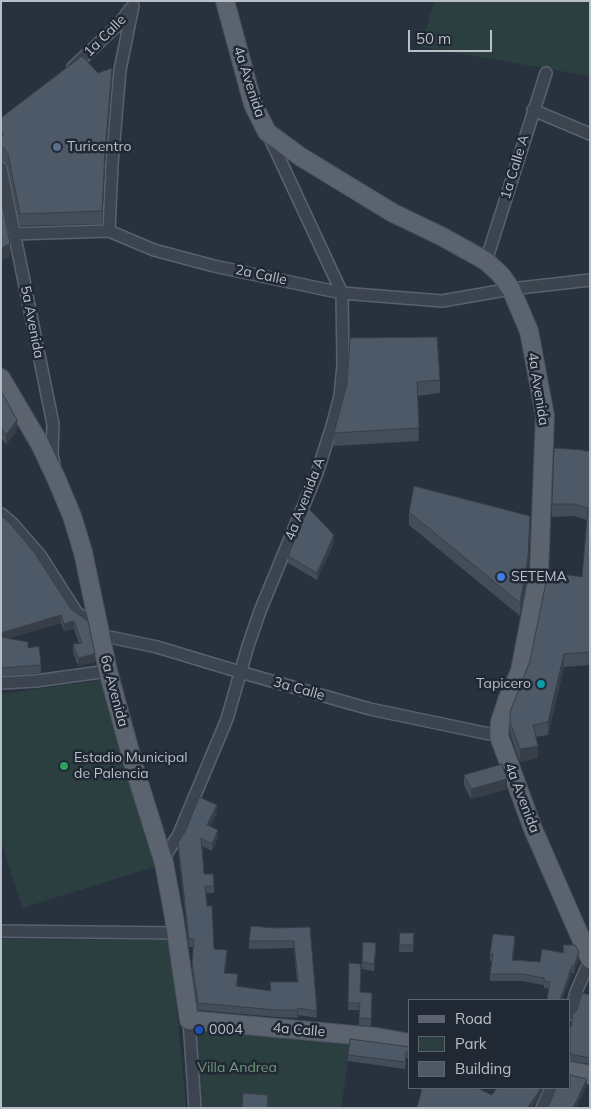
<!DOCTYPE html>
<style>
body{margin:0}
#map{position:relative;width:591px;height:1109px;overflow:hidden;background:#28323f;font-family:Mulish,sans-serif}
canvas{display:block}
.frame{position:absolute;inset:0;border:2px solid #b8bfc9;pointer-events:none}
.legend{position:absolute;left:408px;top:999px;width:162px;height:90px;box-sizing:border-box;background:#202834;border:1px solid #5d6470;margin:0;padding:6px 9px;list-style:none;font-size:15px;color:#b8bfc9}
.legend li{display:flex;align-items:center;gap:10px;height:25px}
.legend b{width:25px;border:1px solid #5d6470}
.scale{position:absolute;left:408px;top:30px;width:84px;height:22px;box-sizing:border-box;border:2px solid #b8bfc9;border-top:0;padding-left:6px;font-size:15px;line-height:18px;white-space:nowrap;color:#b8bfc9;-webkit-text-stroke:4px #202834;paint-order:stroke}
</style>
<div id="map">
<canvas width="591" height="1109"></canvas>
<div class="frame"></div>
<ul class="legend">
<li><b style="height:6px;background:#5a636e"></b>Road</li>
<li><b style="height:14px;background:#2b3f41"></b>Park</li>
<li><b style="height:14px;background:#4e5967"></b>Building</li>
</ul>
<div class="scale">50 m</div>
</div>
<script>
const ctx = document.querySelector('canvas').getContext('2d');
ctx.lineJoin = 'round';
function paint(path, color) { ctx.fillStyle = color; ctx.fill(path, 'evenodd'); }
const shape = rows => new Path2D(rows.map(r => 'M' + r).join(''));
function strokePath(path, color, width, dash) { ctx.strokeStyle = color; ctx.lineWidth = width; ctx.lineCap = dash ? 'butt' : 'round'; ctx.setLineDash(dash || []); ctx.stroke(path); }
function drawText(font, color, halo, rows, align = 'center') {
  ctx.font = font + ' Mulish,sans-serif'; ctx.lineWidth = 5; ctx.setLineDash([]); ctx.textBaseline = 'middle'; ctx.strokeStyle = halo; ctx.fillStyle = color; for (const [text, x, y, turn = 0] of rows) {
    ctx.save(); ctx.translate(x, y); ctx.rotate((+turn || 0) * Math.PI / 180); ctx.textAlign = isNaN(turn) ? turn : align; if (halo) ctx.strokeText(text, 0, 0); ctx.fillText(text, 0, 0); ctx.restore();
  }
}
const green = shape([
 [434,1,590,1,590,76,421,47],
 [102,680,157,866,22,908,1,839,1,694],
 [1,939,170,940,186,1108,1,1108],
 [210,1026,351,1040,341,1108,200,1108,194,1038]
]);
const minor = shape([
 [73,67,120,23,130,9],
 [533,110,590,134],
 [1,168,53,424,52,454,54,464],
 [109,231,112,164,120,70,133,6],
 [14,234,109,231,154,250,214,266,342,293,442,301,511,289,590,280],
 [486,261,546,73],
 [1,514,13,524,40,555,77,613,98,626],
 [100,635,157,647,240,672,370,709,499,736],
 [1,683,36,681,108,671],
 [164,863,168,851,178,836,227,719,248,646,260,611,317,473,332,426,340,396,343,365,342,293,268,134],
 [1,931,177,933],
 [570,1014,576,992,590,960],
 [189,1020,195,1108],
 [542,1108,551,1088]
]);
const primary = shape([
 [225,1,253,104,267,132,301,157,393,213,441,236,486,261,501,275,511,289,529,331,545,416,539,572,520,671,508,698,500,722,499,736,533,829,590,959],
 [1,378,40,444,56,478,72,516,83,552,108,671,135,770,164,863,174,917,189,1020,376,1037,410,1043],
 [570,1071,590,1075]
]);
const wall = shape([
 [98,73,112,81,105,163,102,224,20,226,8,167,4,161,1,161,1,120],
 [440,380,440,393,417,396,419,441,334,446,334,433,347,384],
 [1,391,17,430,6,445,1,438],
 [584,451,590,451,590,665,564,667,548,735,536,737,538,758,520,762,510,734,510,722,582,577,587,520,574,516,552,517,552,504],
 [409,512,530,529,528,571,520,616,409,525],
 [1,516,71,609,95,662,78,666,73,652,73,644,79,643,74,629,64,631,61,623,9,638,28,648,41,665,41,673,1,676],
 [334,542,317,580,288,563,288,556],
 [464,775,507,789,471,799,464,785],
 [217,813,210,826,218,837,212,851,202,846,204,874,214,886,214,893,206,893,207,906,214,949,227,957,225,973,238,981,237,986,270,991,270,982,297,982,294,948,249,949,249,941,274,928,310,927,317,1018,298,1015,297,1018,277,1017,198,1010,192,970,194,947,189,947,178,850,178,842],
 [414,940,413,952,399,952,399,945],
 [515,942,513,960,540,962,563,952,563,945,579,959,574,973,572,973,562,1000,547,1000,549,989,544,988,544,985,521,981,490,981,490,974,492,961,490,961,490,954],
 [376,950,374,971,362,969,362,962],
 [349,963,360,992,372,993,371,1026,359,1025,359,1010,348,1010],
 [590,995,590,1064,570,1061,570,1027,571,1027],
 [410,1047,410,1058,406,1058,405,1069,348,1061,348,1055]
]);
const shadedWall = shape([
 [112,68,112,81,105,163,102,224,105,151],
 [10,244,10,257,1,260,1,248],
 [17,420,17,430,6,445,6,435],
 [530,516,528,571,520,616,520,603],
 [334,535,334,542,317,580,317,573],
 [61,615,61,623,1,641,1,633],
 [74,621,74,629,64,631,64,624],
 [95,654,95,662,78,666,78,658],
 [564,654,564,667,548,735,548,722],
 [538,746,538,758,520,762,520,749],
 [507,779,507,789,471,799,471,789],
 [217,805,217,813,207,832,207,825],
 [218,830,218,837,212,851,212,844],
 [376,943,376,950,374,971,374,964],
 [227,950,227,957,224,980,224,973],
 [579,952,579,959,574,973,574,966],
 [572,966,572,973,562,1000,560,1000],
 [298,1008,298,1015,297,1018,297,1010],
 [587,1079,587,1085,576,1108,573,1108],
 [540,1088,543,1088,538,1100,532,1108,527,1108]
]);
const building = shape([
 [82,56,98,73,112,68,105,151,102,211,20,214,8,154,4,148,1,148,1,137,3,136,1,130,1,120,2,117,82,56],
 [1,196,10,244,1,248,1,196],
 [437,337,440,380,417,382,419,428,334,433,347,384,350,338,437,337],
 [1,391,17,420,6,435,1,427,1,391],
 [554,448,583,450,584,451,590,451,590,652,564,654,548,722,533,725,538,746,520,749,510,722,510,712,530,661,548,572,582,577,588,508,574,504,552,504,554,448],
 [414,486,530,516,528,557,520,603,409,512,414,486],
 [308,508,334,535,317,573,288,556,308,508],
 [1,516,8,521,34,552,71,609,88,621,95,654,78,658,73,644,82,643,74,621,64,624,61,615,1,633,1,516],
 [1,637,28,642,28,648,39,646,41,665,1,668,1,637],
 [502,764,507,779,471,789,464,775,502,764],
 [199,797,217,805,207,825,218,830,212,844,201,838,204,874,213,874,214,886,205,886,207,906,212,906,214,949,227,950,224,973,238,974,236,986,271,991,270,982,298,982,294,941,249,941,251,926,274,928,310,927,317,1011,298,1008,297,1010,277,1010,198,1003,192,962,194,939,189,939,178,842,185,832,199,797],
 [400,933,414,933,413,945,399,945,400,933],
 [493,934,515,936,512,960,540,962,542,949,564,953,563,945,575,945,579,952,574,966,572,966,560,1000,547,999,550,982,544,981,544,978,521,974,490,974,493,954,490,954,493,934],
 [363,942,376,943,374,964,362,962,363,942],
 [349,963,361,964,360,992,372,993,371,1019,359,1018,360,1003,348,1003,349,963],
 [582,993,590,995,590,1058,570,1054,570,1027,571,1027,573,1014,577,1010,582,993],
 [350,1039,410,1047,410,1052,406,1052,405,1062,348,1055,350,1039],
 [570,1075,587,1079,573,1108,545,1108,549,1105,556,1088,570,1088,570,1075],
 [422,1088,477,1088,492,1095,497,1088,540,1088,538,1093,527,1108,417,1108,422,1088],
 [243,1093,268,1095,267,1108,242,1108,243,1093]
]);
const markers = [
 [57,147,5,"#5c6f8a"],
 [501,577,5,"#3f7fe0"],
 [541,684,5,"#0f9aa8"],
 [64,766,5,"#2e9e5b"],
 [199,1030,5,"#1a4fb4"]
];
const streetNames = [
 ["1a Calle",105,36,-45],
 ["4a Avenida",249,82,72],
 ["1a Calle A",515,167,-73],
 ["2a Calle",261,275,12],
 ["5a Avenida",32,322,79],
 ["4a Avenida",538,389,81],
 ["4a Avenida A",305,499,-69],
 ["3a Calle",299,689,16],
 ["6a Avenida",114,691,75],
 ["4a Avenida",522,798,69],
 ["4a Calle",299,1030,5]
];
const poiNames = [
 ["Turicentro",67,147],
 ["SETEMA",511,577],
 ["Tapicero",531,684,"right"],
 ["Estadio Municipal",74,758],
 ["de Palencia",74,774],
 ["0004",209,1030]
];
const parkNames = [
 ["Villa Andrea",237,1068]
];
paint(green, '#2b3f41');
strokePath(minor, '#59616c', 14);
strokePath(primary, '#484f5b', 20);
strokePath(minor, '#3b444f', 11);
strokePath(primary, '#5a636e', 18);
paint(wall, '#434d59');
paint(shadedWall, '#373e48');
paint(building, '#4e5967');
strokePath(building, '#373e48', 1);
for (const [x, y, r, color] of markers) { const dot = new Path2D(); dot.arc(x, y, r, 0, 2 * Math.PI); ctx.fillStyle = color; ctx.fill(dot); strokePath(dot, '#202834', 2); }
drawText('14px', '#b8bfc9', '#202834', streetNames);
drawText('14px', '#b8bfc9', '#202834', poiNames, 'left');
drawText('14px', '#71987a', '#202834', parkNames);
</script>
